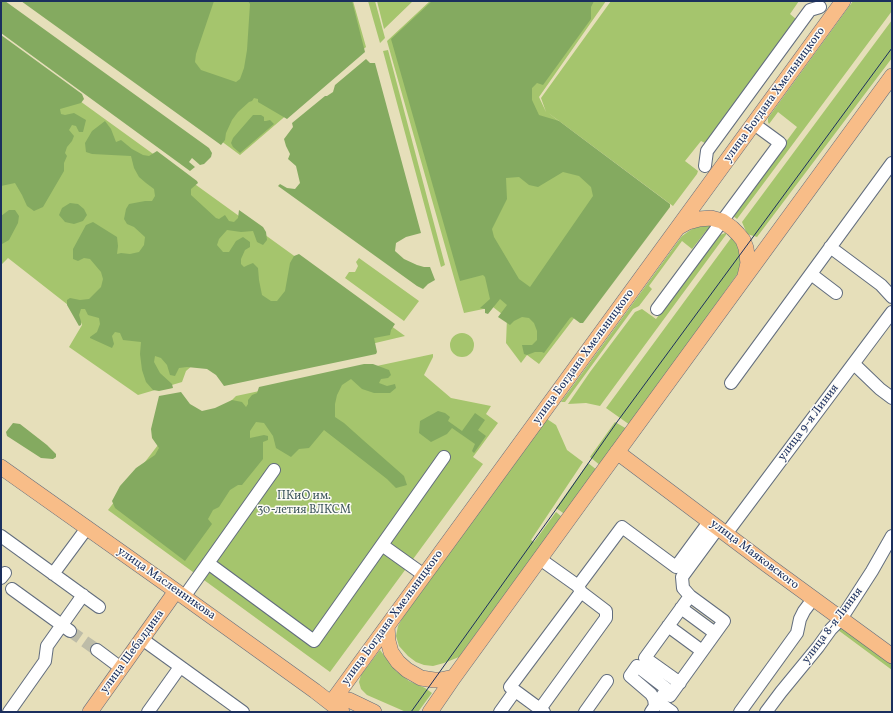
<!DOCTYPE html>
<meta charset="utf-8">
<style>
body{margin:0}
#map{position:relative;width:893px;height:713px;overflow:hidden;background:#e6dfba;font-family:Vollkorn,serif}
canvas{display:block}
.frame{position:absolute;inset:0;border:2px solid #1b2f5e;pointer-events:none}
</style>
<div id="map">
<canvas width="893" height="713"></canvas>
<div class="frame"></div>
</div>
<script>
const ctx = document.querySelector('canvas').getContext('2d');
ctx.lineJoin = 'round';
function paint(path, color) { ctx.fillStyle = color; ctx.fill(path, 'evenodd'); }
const shape = rows => new Path2D(rows.map(r => 'M' + r).join(''));
function strokePath(path, color, width, dash) { ctx.strokeStyle = color; ctx.lineWidth = width; ctx.lineCap = dash ? 'butt' : 'round'; ctx.setLineDash(dash || []); ctx.stroke(path); }
function drawText(font, color, halo, rows, align = 'center') {
  ctx.font = font + ' Vollkorn,serif'; ctx.lineWidth = 3; ctx.setLineDash([]); ctx.textBaseline = 'middle'; ctx.strokeStyle = halo; ctx.fillStyle = color; for (const [text, x, y, turn = 0] of rows) {
    ctx.save(); ctx.translate(x, y); ctx.rotate((+turn || 0) * Math.PI / 180); ctx.textAlign = isNaN(turn) ? turn : align; if (halo) ctx.strokeText(text, 0, 0); ctx.fillText(text, 0, 0); ctx.restore();
  }
}
const green = shape([
 [32,1,353,1,366,47,240,155],
 [368,1,375,1,385,38,380,43],
 [377,1,413,1,384,29],
 [430,1,606,1,539,97,546,112,541,98,611,1,799,1,790,14,796,19,705,143,701,141,685,161,698,171,697,174,673,206,547,112,667,205,575,317,539,364,527,355,521,363,506,343,507,318,493,307,464,313,387,41],
 [853,1,892,1,892,11,737,219,732,215,797,127,778,112,769,124,768,122,768,118],
 [892,20,892,58,757,237,747,234,742,222],
 [1,44,405,336,223,379,210,367,194,364,186,371,182,382,138,395,69,347,82,325,77,312,8,258,1,265],
 [388,50,445,265,441,267,383,51],
 [701,224,717,226,710,234,706,231,692,249,682,241,649,286,652,289,639,306,633,309,565,402,561,402,682,236,689,231],
 [728,232,600,406,586,403,568,404,590,372,635,312,642,309,656,319,705,253,720,235],
 [734,234,742,248,743,266,630,425,606,408],
 [359,258,419,301,404,321,345,278,349,272,355,272,358,266,356,262],
 '450 345a12 12 0 1 1 24 0a12 12 0 1 1-24 0Z',
 [433,354,433,357,424,375,451,398,491,406,486,414,498,423,473,457,483,464,330,672,108,510,158,445,219,413,236,396],
 [547,419,556,425,567,450,583,462,531,540,534,542,556,512,562,517,459,657,444,663,433,666,424,665,416,662,408,656,399,646,396,636,398,626,403,617],
 [615,422,627,429,601,466,590,457],
 [588,463,597,470,566,515,556,508],
 [841,627,892,663,892,670,838,630,838,628],
 [380,650,396,671,409,681,425,688,432,693,418,712,406,712,367,695,361,689,359,682,361,675]
]);
const forest = shape([
 [1,1,5,1,209,148,212,153,211,157,204,164,200,165,192,158,189,162,195,167,190,171,1,33],
 [21,1,214,1,196,54,195,62,201,70,236,82,240,79,244,68,247,50,250,4,248,1,352,1,365,52,287,119,258,102,258,99,254,98,252,101,249,102,238,112,232,120,226,133,225,140,221,145],
 [432,1,594,1,591,7,591,19,543,85,537,83,532,88,532,100,539,115,559,121,670,204,670,207,583,323,580,323,572,317,570,318,544,353,542,352,535,352,527,355,524,354,522,345,532,345,537,340,537,331,534,323,529,318,522,317,514,321,510,325,498,317,507,305,500,299,488,314,485,313,485,309,480,308,490,299,485,277,483,275,460,281,391,39],
 [563,172,579,176,591,187,593,196,530,287,519,279,494,237,492,229,507,199,506,178,519,177,529,185,538,187],
 [1,35,82,94,84,99,81,103,60,109,61,114,65,115,74,113,86,120,83,132,79,132,76,126,72,125,69,130,74,136,72,141,67,147,65,153,67,156,64,163,64,171,43,207,34,211,27,206,22,195,15,183,1,186],
 [366,59,370,63,375,63,421,233,406,237,396,243,395,251,404,259,417,265,424,267,430,267,435,280,428,284,423,289,417,286,278,186,280,184,287,188,295,189,300,183,296,166,288,159,290,154,286,146,284,139,293,127,292,123,325,96,327,96,333,92,335,85],
 [253,115,261,115,264,117,264,121,266,121,270,120,274,124,240,153,233,147,231,143,233,138],
 [105,121,111,129,116,142,121,140,132,149,143,155,149,156,157,151,197,181,198,183,191,189,191,195,216,218,219,219,225,215,229,221,234,222,238,218,239,210,263,227,266,232,267,240,263,245,257,242,253,231,241,232,227,230,219,239,217,245,223,252,229,252,236,241,243,237,250,242,250,247,245,250,241,259,241,264,244,267,248,265,253,263,258,268,259,280,262,295,271,301,277,301,285,291,290,263,294,256,299,254,395,324,391,330,390,335,374,338,377,352,376,354,224,386,216,375,207,369,187,367,179,368,175,376,170,375,167,365,161,358,155,356,154,362,160,373,172,384,173,388,159,391,153,390,146,382,142,370,140,354,141,342,123,340,120,333,115,332,112,336,114,344,112,348,90,338,90,337,97,332,100,324,99,318,88,315,85,309,81,309,79,315,81,321,81,325,79,326,67,305,67,300,70,298,80,300,89,299,101,287,103,279,101,272,90,259,84,258,78,261,73,259,73,249,86,225,93,222,117,237,118,246,117,254,121,253,130,254,139,252,144,245,145,237,134,227,127,224,124,219,126,209,129,204,145,201,152,201,155,196,154,189,146,183,139,177,134,168,131,156,92,154,86,152,85,143,92,131],
 [70,203,78,204,84,209,87,215,83,221,74,224,65,222,59,215,62,208],
 [9,210,15,210,19,216,18,223,9,240,2,244,1,242,1,216],
 [364,364,373,364,389,370,391,375,388,378,381,379,379,383,387,386,395,384,396,388,390,393,374,393,362,389,351,379,342,385,337,395,335,404,335,417,344,423,363,440,404,476,407,485,396,488,387,479,324,430,309,448,299,449,291,457,276,448,273,436,264,423,256,422,250,431,250,438,264,435,268,436,268,440,263,442,263,459,242,485,238,485,230,490,219,507,213,510,208,519,212,524,185,561,115,508,112,501,120,486,136,468,155,455,159,448,152,438,151,429,159,396,181,392,190,404,202,411,215,408,232,400,242,402,246,407,248,404,248,400,252,395,257,393,259,387],
 [438,411,445,413,450,417,448,421,462,431,475,413,485,420,478,430,486,436,474,453,472,451,475,444,452,428,447,434,431,442,419,433,420,421],
 [13,423,20,424,47,445,56,454,56,457,53,459,41,458,7,436,6,432]
]);
const minorTunnel = shape([
 [70,631,97,650]
]);
const minor = shape([
 [705,166,707,151,810,10,820,7],
 [830,247,881,285,892,297],
 [811,274,836,293],
 [657,309,780,143,754,124],
 [854,364,880,389,892,398],
 [731,383,892,163],
 [726,534,892,312],
 [1,536,99,607],
 [382,545,424,575],
 [208,563,314,641,444,457],
 [53,574,87,528],
 [1,578,5,573],
 [578,586,622,527,676,567,709,522],
 [12,589,70,631],
 [184,597,274,470],
 [681,608,715,633],
 [668,626,702,651],
 [142,639,243,712],
 [97,650,121,668],
 [680,683,645,658,690,596],
 [670,696,724,621,690,596,683,588,682,577,718,528],
 [540,709,606,618,606,611,581,592,578,586,540,559],
 [9,712,45,661,47,646,83,595],
 [148,712,180,667],
 [500,712,515,691],
 [544,712,510,687,581,592],
 [585,712,607,681],
 [651,712,655,706,654,699,651,694,630,676,637,666,667,689,658,702,672,712],
 [740,712,797,633,800,619,804,611,813,599],
 [766,712,781,692,818,647,831,629,841,619,872,571,892,536]
]);
const major = shape([
 [679,227,688,222,699,219,711,218,722,221,732,228,738,234,743,240,746,248,748,263,745,276],
 [617,452,766,564,892,656],
 [1,467,176,591,315,691,342,712],
 [387,626,388,641,391,652,398,662,407,670,421,678,434,680,440,680,454,677],
 [331,703,843,1],
 [331,703,349,700,374,712],
 [90,712,176,591],
 [430,712,454,677,602,473,892,76]
]);
const tram = shape([
 [411,712,562,501,617,422,892,48]
]);
const streetNames = [
 ["улица Богдана Хмельницкого",775,95,-54],
 ["улица Богдана Хмельницкого",584,357,-54],
 ["улица 9-я Линия",809,423,-53],
 ["улица Маяковского",754,555,37],
 ["улица Масленникова",166,584,35],
 ["улица Богдана Хмельницкого",393,618,-54],
 ["улица 8-я Линия",833,626,-53],
 ["улица Шебалдина",133,652,-54]
];
const parkNames = [
 ["ПКиО им.",304,497],
 ["30-летия ВЛКСМ",304,511]
];
paint(green, '#a5c56d');
paint(forest, '#84aa60');
strokePath(minorTunnel, '#bdbca8', 12, [12, 6]);
strokePath(minor, '#626d7e', 14);
strokePath(major, '#626d7e', 16);
strokePath(minor, '#fff', 12);
strokePath(major, '#f8bd88', 15);
strokePath(tram, '#1b2f5e', 1);
drawText('12px', '#1b2f5e', '#fdfcf7', streetNames);
drawText('12px', '#445c62', '#fdfcf7', parkNames);
</script>
